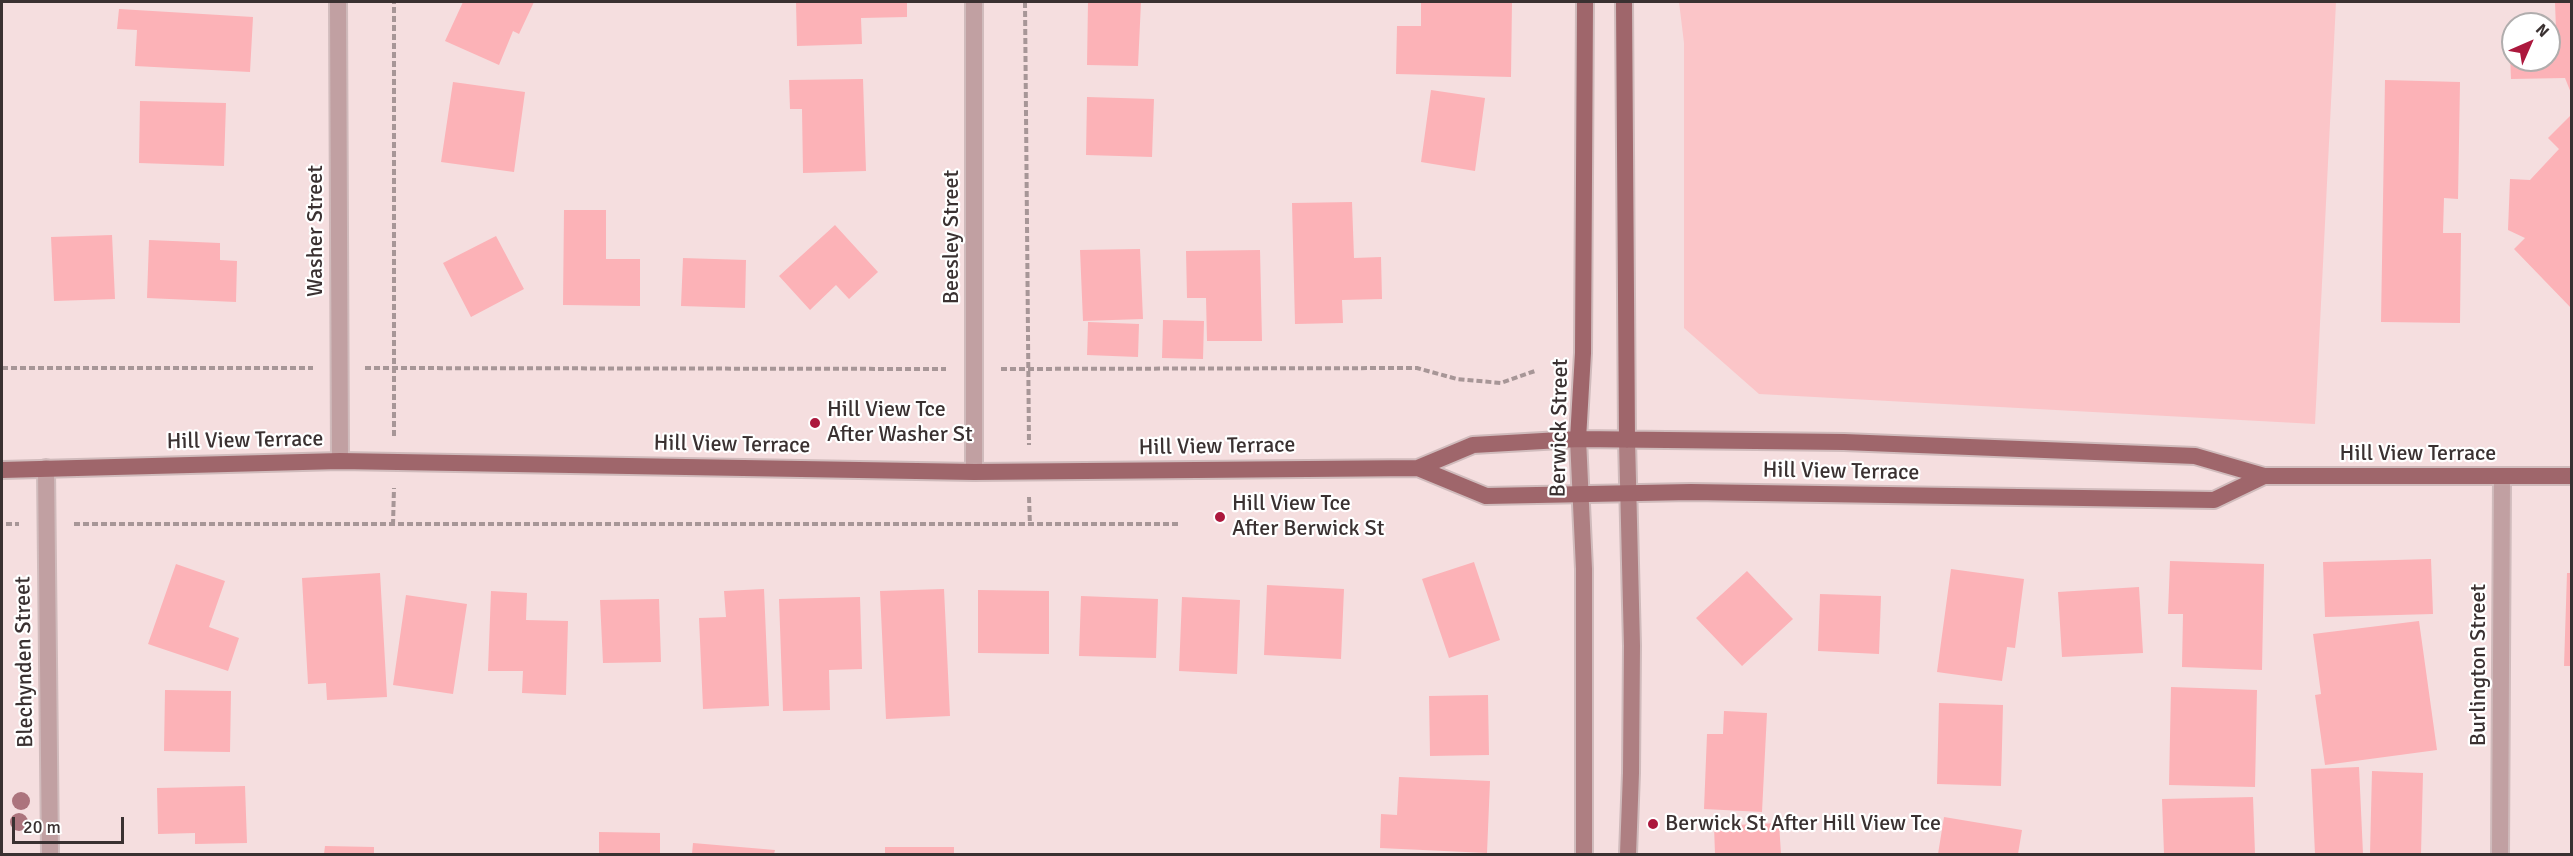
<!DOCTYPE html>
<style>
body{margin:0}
#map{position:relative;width:2573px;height:856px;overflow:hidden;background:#f5dedf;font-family:Signika,sans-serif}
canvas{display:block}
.frame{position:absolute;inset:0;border:3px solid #3a3131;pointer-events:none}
.north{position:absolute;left:2501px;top:12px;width:60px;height:60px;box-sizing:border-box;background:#fff;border:2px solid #b0adad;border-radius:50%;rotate:45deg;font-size:16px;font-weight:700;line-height:24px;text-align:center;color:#3a3131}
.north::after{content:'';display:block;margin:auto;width:21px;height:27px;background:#ac183d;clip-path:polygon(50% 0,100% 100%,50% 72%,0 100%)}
.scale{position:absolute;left:12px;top:817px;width:112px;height:27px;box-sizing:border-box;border:3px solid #3a3131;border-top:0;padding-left:8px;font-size:18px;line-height:21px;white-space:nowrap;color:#3a3131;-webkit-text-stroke:4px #fff;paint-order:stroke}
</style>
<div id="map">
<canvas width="2573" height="856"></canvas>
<div class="frame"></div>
<div class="north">N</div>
<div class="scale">20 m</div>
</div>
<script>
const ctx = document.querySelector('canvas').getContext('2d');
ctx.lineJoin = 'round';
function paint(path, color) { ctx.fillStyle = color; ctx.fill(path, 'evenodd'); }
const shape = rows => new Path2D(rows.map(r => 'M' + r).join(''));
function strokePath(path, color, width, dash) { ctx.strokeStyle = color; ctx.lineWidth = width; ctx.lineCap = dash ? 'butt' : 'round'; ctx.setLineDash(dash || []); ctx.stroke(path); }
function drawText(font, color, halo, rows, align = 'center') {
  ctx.font = font + ' Signika,sans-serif'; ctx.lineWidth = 4.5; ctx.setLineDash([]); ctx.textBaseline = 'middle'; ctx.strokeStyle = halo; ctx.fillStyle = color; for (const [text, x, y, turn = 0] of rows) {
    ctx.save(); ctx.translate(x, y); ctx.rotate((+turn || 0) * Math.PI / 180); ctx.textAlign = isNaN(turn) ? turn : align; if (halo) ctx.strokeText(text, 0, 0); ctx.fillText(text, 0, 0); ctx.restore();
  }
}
const green = shape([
 [1679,2,2336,2,2315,424,1759,394,1684,328,1684,43]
]);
const building = shape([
 [463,2,534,2,519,34,513,31,499,65,445,41],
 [796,2,907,2,907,17,861,18,862,44,797,46],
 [1088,2,1141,2,1138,66,1087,65],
 [1421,2,1512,2,1511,77,1396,74,1397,26,1421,26],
 [2555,2,2572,2,2571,93,2565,78,2511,79,2509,31,2513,31,2513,60,2549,60,2549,30,2556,30],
 [119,9,253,17,250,72,135,66,137,30,117,29],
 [863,79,866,171,803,173,802,109,790,109,789,80],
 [2385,80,2460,82,2458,199,2444,198,2443,233,2461,233,2460,323,2381,322],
 [453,82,525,92,514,172,441,162],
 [1431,90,1485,98,1475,171,1421,162],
 [1087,97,1154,99,1152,157,1086,155],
 [140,101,226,103,224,166,139,163],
 [2572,114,2572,309,2514,249,2525,238,2508,230,2510,179,2530,180,2559,149,2548,138],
 [1352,202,1354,258,1381,257,1382,299,1342,300,1343,323,1295,324,1292,203],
 [564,210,606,210,606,259,640,259,640,306,563,305],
 [835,225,878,272,849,299,836,285,810,310,779,276],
 [112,235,115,299,54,301,51,237],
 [496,236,524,289,471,317,443,263],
 [149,240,220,243,220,260,237,261,236,302,147,298],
 [1140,249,1143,319,1083,321,1080,250],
 [1260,250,1262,341,1207,341,1206,298,1187,298,1186,251],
 [683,258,746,260,745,308,681,306],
 [1163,320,1204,321,1203,359,1162,358],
 [1088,322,1139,324,1138,357,1087,355],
 [2431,559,2433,614,2325,617,2323,562],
 [2170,561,2264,564,2262,670,2182,667,2183,614,2168,614],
 [1474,562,1500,640,1449,658,1422,579],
 [176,564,225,581,209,627,239,638,228,671,148,644],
 [1951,569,2024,579,2015,648,2007,647,2002,681,1937,672],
 [1747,571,1793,619,1742,666,1696,618],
 [380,573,387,697,327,700,326,683,308,684,302,578],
 [2567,573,2572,573,2572,666,2564,666],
 [1267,585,1344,589,1341,659,1264,655],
 [2139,587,2143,653,2062,657,2058,592],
 [764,589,769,706,703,709,699,618,726,617,724,591],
 [944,589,950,716,886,719,880,591],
 [978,590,1049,591,1049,654,978,653],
 [491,591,527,593,526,620,568,621,566,695,522,693,523,671,488,671],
 [1820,594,1881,596,1879,654,1818,651],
 [406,595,467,604,453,694,393,685],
 [1081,596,1158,599,1156,658,1079,656],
 [860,597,862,669,829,670,830,710,783,711,779,599],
 [1182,597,1240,600,1237,674,1179,671],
 [659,599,661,662,603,663,600,600],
 [2419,621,2437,750,2325,765,2315,695,2321,694,2313,634],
 [2171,687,2257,690,2255,787,2169,785],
 [165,690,231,691,230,752,164,751],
 [1488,695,1489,755,1430,756,1429,696],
 [1939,703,2003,705,2001,786,1937,784],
 [1724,711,1767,713,1762,812,1704,809,1707,734,1723,734],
 [2359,767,2363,854,2315,854,2311,769],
 [2372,771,2423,773,2421,854,2370,854],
 [1399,777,1490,781,1487,853,1380,848,1381,814,1397,815],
 [245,786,247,843,195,844,195,833,158,834,157,788],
 [2253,797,2255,854,2164,854,2162,799],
 [1944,817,2022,830,2018,854,1938,854],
 [1779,823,1781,854,1715,854,1714,826],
 [599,832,660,833,660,854,599,854],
 [693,843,775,850,774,854,692,854],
 [325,846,374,847,374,854,324,854],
 [885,847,954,847,954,854,885,854]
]);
const path = shape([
 [1025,2,1029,445],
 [2,368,313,368],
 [365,368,946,369],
 [1001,369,1417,368,1457,379,1501,383,1535,371],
 [394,436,394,2],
 [1029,497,1030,526],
 [6,524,19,524],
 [74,524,1178,524],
 [393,525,394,488]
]);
const minor = shape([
 [338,2,340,461],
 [974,2,974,472],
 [46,468,50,854],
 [2500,854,2502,476]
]);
const secondary = shape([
 [1578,439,1584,569,1584,854],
 [1627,440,1632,646,1631,773,1628,854]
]);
const primary = shape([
 [1624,2,1627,440],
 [1578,439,1583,353,1585,2],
 [1418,468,1486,496,1691,492,2214,500,2264,476],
 [2,470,340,461,974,472,1418,468,1473,445,1578,439,1844,442,2195,456,2264,476,2572,476]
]);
const trees = [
 [21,801],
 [19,822]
];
const markers = [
 [815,423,6,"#ac183d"],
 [1220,517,6,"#ac183d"],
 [1653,824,6,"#ac183d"]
];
const streetNames = [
 ["Washer Street",316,231,-90],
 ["Beesley Street",952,237,-90],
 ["Berwick Street",1560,428,-89],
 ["Hill View Terrace",245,441,-1],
 ["Hill View Terrace",732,445,1],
 ["Hill View Terrace",1217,447,-1],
 ["Hill View Terrace",2418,454],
 ["Hill View Terrace",1841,472,1],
 ["Blechynden Street",25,662,-91],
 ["Burlington Street",2479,665,-90]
];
const poiNames = [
 ["Hill View Tce",827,410],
 ["After Washer St",827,435],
 ["Hill View Tce",1232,504],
 ["After Berwick St",1232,529],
 ["Berwick St After Hill View Tce",1665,824]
];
paint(green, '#fbc5c8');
paint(building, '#fcb2b7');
strokePath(minor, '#d0bbbc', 20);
strokePath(secondary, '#d0bbbc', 20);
strokePath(primary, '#d0bbbc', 20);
strokePath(path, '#a79697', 4, [6, 3]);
strokePath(minor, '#c1a0a2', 16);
strokePath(secondary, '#ae7f82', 16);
strokePath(primary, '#9f666b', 16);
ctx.fillStyle = '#ac747d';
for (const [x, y] of trees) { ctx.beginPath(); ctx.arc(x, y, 9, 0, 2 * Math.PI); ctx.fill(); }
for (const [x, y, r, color] of markers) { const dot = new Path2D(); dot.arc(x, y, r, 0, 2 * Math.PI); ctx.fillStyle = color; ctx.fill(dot); strokePath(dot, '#fff', 2); }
drawText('22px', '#3a3131', '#fff', streetNames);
drawText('22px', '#3a3131', '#fff', poiNames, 'left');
</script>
